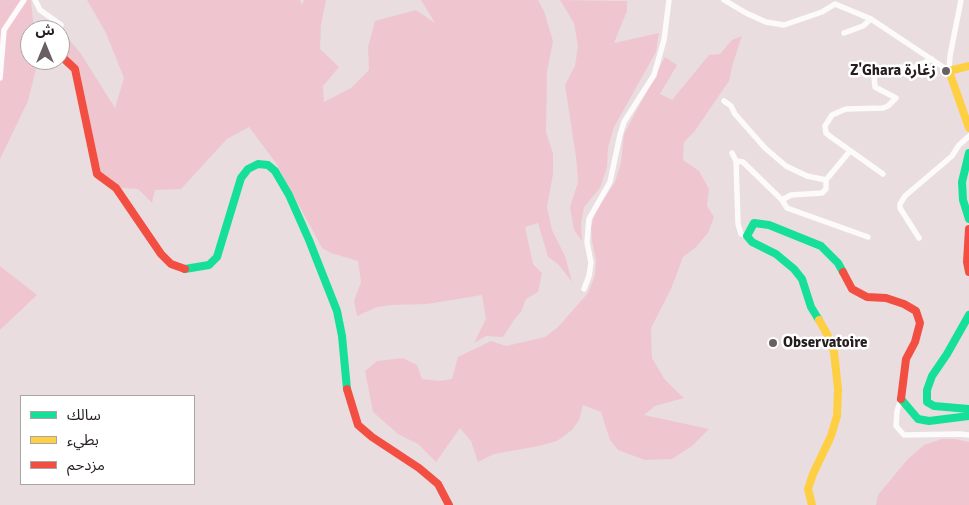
<!DOCTYPE html>
<meta charset="utf-8">
<style>
body{margin:0}
#map{position:relative;width:969px;height:505px;overflow:hidden;background:#e9dde0;font-family:Signika,"Noto Sans Arabic",sans-serif}
canvas{display:block}
.legend{position:absolute;left:20px;top:395px;width:175px;height:90px;box-sizing:border-box;background:#fff;border:1px solid #a8a5a5;margin:0;padding:6px 9px;list-style:none;font-size:15px;color:#261d1f}
.legend li{display:flex;align-items:center;gap:10px;height:25px}
.legend b{width:25px;border:1px solid #a8a5a5}
.north{position:absolute;left:20px;top:20px;width:50px;height:50px;box-sizing:border-box;background:#fff;border:1px solid #a8a5a5;border-radius:50%;rotate:0deg;font-size:14px;font-weight:700;line-height:20px;text-align:center;color:#261d1f}
.north::after{content:'';display:block;margin:auto;width:18px;height:22px;background:#6a6063;clip-path:polygon(50% 0,100% 100%,50% 72%,0 100%)}
</style>
<div id="map">
<canvas width="969" height="505"></canvas>
<ul class="legend">
<li><b style="height:6px;background:#16e098"></b>سالك</li>
<li><b style="height:6px;background:#ffcf43"></b>بطيء</li>
<li><b style="height:6px;background:#f24e42"></b>مزدحم</li>
</ul>
<div class="north">ش</div>
</div>
<script>
const ctx = document.querySelector('canvas').getContext('2d');
ctx.lineJoin = 'round';
function paint(path, color) { ctx.fillStyle = color; ctx.fill(path, 'evenodd'); }
const shape = rows => new Path2D(rows.map(r => 'M' + r).join(''));
function strokePath(path, color, width, dash) { ctx.strokeStyle = color; ctx.lineWidth = width; ctx.lineCap = dash ? 'butt' : 'round'; ctx.setLineDash(dash || []); ctx.stroke(path); }
function drawText(font, color, halo, rows, align = 'center') {
  ctx.font = font + ' Signika,"Noto Sans Arabic",sans-serif'; ctx.lineWidth = 5; ctx.setLineDash([]); ctx.textBaseline = 'middle'; ctx.strokeStyle = halo; ctx.fillStyle = color; for (const [text, x, y, turn = 0] of rows) {
    ctx.save(); ctx.translate(x, y); ctx.rotate((+turn || 0) * Math.PI / 180); ctx.textAlign = isNaN(turn) ? turn : align; if (halo) ctx.strokeText(text, 0, 0); ctx.fillText(text, 0, 0); ctx.restore();
  }
}
const green = shape([
 [0,0,31,0,34,30,30,30,30,60,35,60,36,69,28,101,0,159],
 [87,0,300,0,302,5,304,0,326,0,321,25,320,49,339,67,323,86,324,102,351,88,369,70,368,47,375,21,416,10,435,23,421,0,538,0,544,11,553,41,547,72,546,132,553,153,553,174,547,207,552,230,565,256,572,282,558,264,548,257,538,223,525,227,533,264,542,273,538,292,526,299,521,312,514,320,503,337,486,336,474,343,486,319,482,295,427,304,392,305,377,307,357,316,354,301,361,282,358,261,331,253,322,248,276,163,249,127,227,139,181,189,155,190,152,203,138,189,121,188,100,173,80,71,69,58,60,52,60,34,68,38,81,54,115,108,124,78,106,33],
 [560,0,627,1,627,11,614,43,659,33,656,52,614,127,608,148,607,167,600,188,584,207,581,223,582,241,574,230,570,207,578,182,576,157,565,85,575,66,578,46,574,23],
 [742,36,733,63,729,81,694,132,684,142,683,160,699,171,709,189,707,206,714,217,708,233,695,248,683,257,671,289,651,328,652,358,665,380,684,398,655,406,644,415,709,429,692,446,672,459,645,460,618,450,610,440,601,412,583,405,579,420,572,430,557,441,539,446,494,454,478,462,471,441,460,428,436,462,418,444,398,434,373,412,365,371,377,361,403,358,417,365,422,379,440,381,452,379,458,357,491,341,506,346,545,337,558,327,588,293,595,275,596,260,592,241,591,227,595,213,615,182,621,163,624,134,665,57,677,65,660,94,672,100,709,55,720,54,732,40],
 [0,266,37,295,0,330],
 [942,439,955,439,969,442,969,505,876,505,878,495,907,460,924,445]
]);
const street = shape([
 [35,0,40,10,61,25,46,30],
 [724,0,746,13,766,22,784,25,822,12,835,4,871,19,949,71,950,56,961,0],
 [844,33,863,26,871,19],
 [0,78,4,30,24,0],
 [724,101,731,106,735,114,765,148,786,166,807,176,826,180],
 [850,151,826,180,826,189,822,193,791,195,782,200,787,208,868,237],
 [732,153,736,161,743,162,782,200],
 [736,161,738,224,741,234,747,236],
 [883,174,831,137,826,133,825,126,832,115,846,109,883,108,888,106,896,98,875,87,874,76,899,67,913,68,932,59],
 [919,238,900,208,900,204,905,196,952,156,959,145,969,136],
 [584,289,589,276,591,263,587,242,589,219,610,182,620,135,624,122,654,75,664,40,669,0],
 [901,399,897,411,896,426,904,435,960,434,969,435]
]);
const fast = shape([
 [969,153,962,182,963,200,969,219],
 [185,269,209,265,217,257,241,178,248,169,258,164,268,165,275,171,289,195,309,240,337,311,342,336,347,389],
 [969,315,947,354,932,376,927,390,927,402,934,406,969,409],
 [819,320,811,307,802,279,794,269,776,254,752,242,747,236,754,223,769,225,821,246,838,263,843,272],
 [901,399,918,419,929,421,969,416]
]);
const slow = shape([
 [969,66,949,71,969,128],
 [812,505,808,489,813,474,831,436,837,416,838,389,834,352,827,334,819,320]
]);
const jam = shape([
 [60,55,75,69,97,174,116,188,161,254,171,264,185,269],
 [969,229,967,262,969,272],
 [843,272,852,289,867,297,886,298,904,304,916,311,920,323,915,342,906,359,901,399],
 [347,389,358,425,372,437,419,468,438,484,449,505]
]);
const markers = [
 [946,71,5,"#6a6063"],
 [773,343,5,"#6a6063"]
];
const poiNames = [
 ["Z'Ghara زغارة",936,71],
 ["Observatoire",783,343,"left"]
];
paint(green, '#efc6d0');
strokePath(street, '#fcfafa', 5.5);
strokePath(fast, '#16e098', 8);
strokePath(slow, '#ffcf43', 8);
strokePath(jam, '#f24e42', 8);
for (const [x, y, r, color] of markers) { const dot = new Path2D(); dot.arc(x, y, r, 0, 2 * Math.PI); ctx.fillStyle = color; ctx.fill(dot); strokePath(dot, '#fff', 2); }
drawText('bold 15px', '#261d1f', '#fff', poiNames, 'right');
</script>
